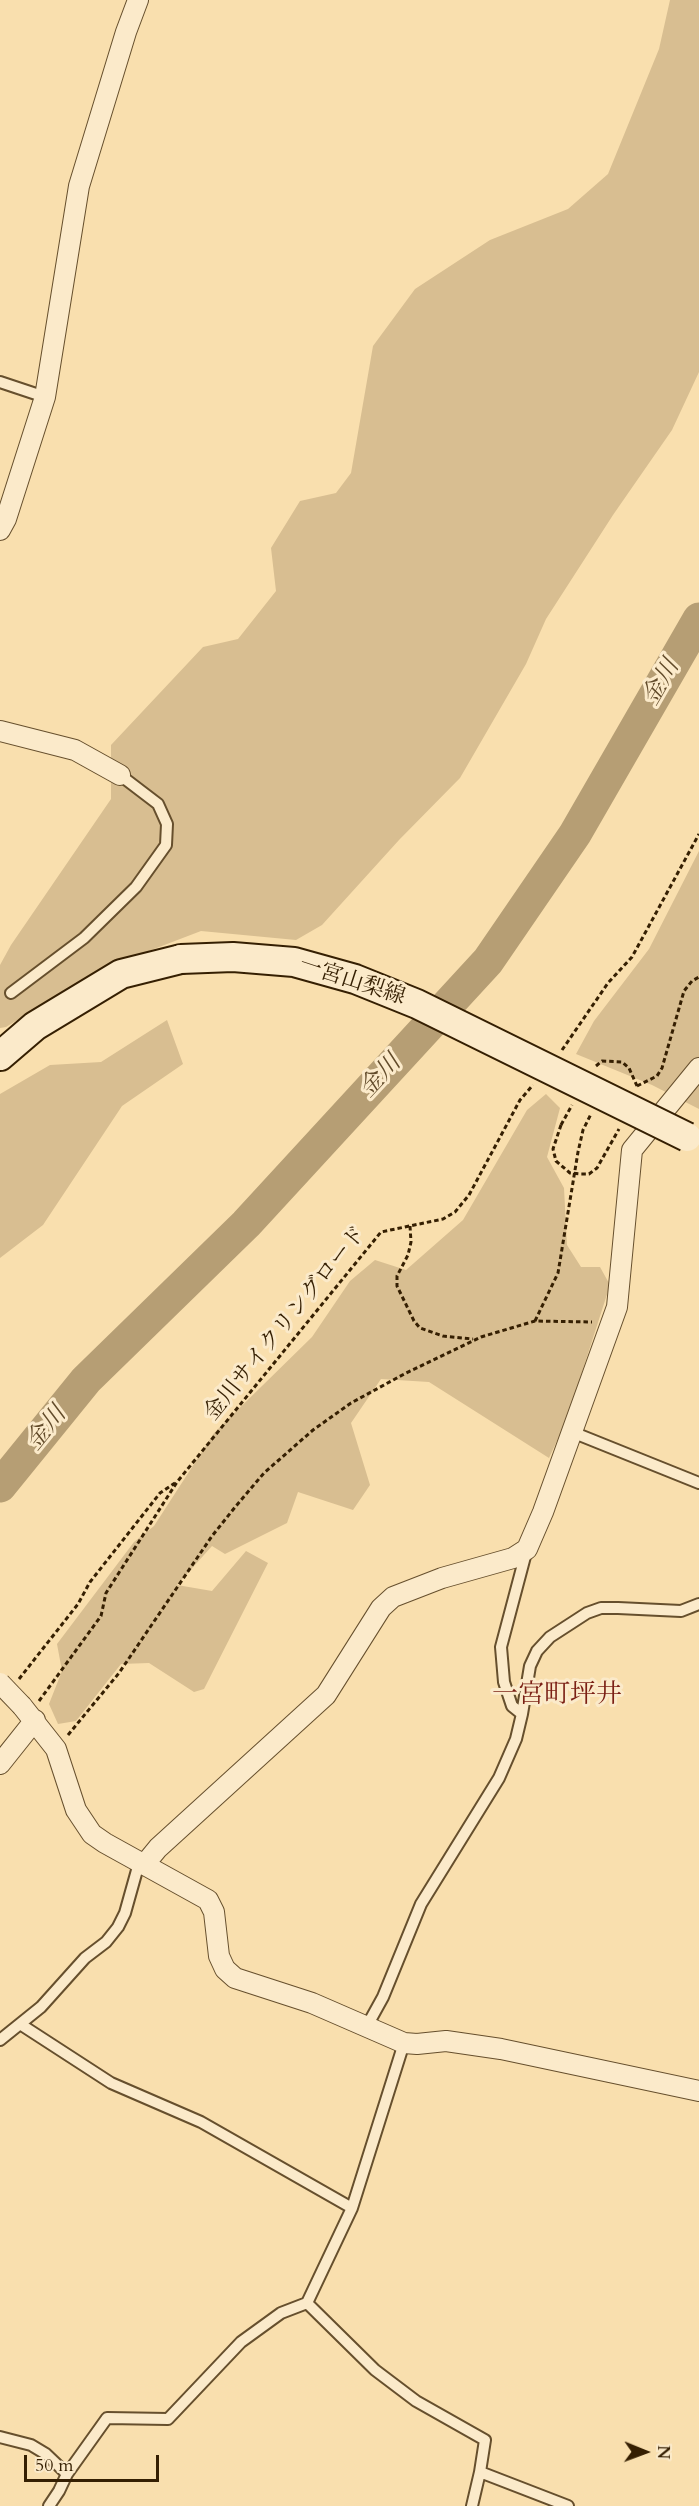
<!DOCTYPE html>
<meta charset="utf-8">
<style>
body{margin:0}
#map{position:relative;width:699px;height:2506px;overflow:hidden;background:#f9dfae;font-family:Cardo,serif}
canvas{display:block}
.north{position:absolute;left:615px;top:2422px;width:60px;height:60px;-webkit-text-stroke:4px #fbeaca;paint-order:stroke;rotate:91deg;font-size:16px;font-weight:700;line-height:24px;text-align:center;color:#351f02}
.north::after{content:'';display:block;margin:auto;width:21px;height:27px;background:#351f02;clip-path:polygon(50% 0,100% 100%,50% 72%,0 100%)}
.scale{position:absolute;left:24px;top:2455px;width:135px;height:27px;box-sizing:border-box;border:3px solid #351f02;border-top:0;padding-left:8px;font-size:18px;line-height:21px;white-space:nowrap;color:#351f02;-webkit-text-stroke:4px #fbeaca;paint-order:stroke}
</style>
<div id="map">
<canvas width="699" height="2506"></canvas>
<div class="north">N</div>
<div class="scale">50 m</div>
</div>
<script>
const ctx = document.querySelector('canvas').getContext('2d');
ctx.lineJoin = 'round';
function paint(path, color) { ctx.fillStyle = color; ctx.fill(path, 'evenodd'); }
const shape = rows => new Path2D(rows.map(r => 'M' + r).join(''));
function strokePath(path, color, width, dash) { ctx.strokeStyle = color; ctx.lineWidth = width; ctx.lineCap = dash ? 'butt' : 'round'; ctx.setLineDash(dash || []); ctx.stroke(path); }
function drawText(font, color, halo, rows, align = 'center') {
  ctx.font = font + ' Cardo,"Noto Serif JP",serif'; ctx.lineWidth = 6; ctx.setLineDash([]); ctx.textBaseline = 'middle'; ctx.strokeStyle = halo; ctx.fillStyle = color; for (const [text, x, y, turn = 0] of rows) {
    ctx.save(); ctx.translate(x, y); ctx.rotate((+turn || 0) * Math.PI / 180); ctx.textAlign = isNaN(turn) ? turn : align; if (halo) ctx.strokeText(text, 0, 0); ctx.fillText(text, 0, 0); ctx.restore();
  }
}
const green = shape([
 [670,0,699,0,699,372,672,430,613,515,546,619,526,664,460,778,399,840,322,925,296,940,201,931,99,970,6,1027,0,1028,0,965,11,945,111,799,111,745,203,647,238,639,276,591,271,548,300,501,336,493,351,473,373,346,415,289,490,240,568,209,608,174,659,49],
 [699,851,699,1109,652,1085,576,1054,594,1021,649,949],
 [167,1020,183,1064,122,1106,43,1225,0,1258,0,1094,50,1065,101,1062],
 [546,1094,560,1108,547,1157,564,1188,567,1245,581,1267,600,1267,610,1285,567,1419,549,1458,429,1382,381,1379,351,1423,370,1485,353,1510,298,1492,287,1523,225,1554,212,1546,177,1585,212,1591,246,1551,268,1563,204,1689,194,1692,149,1663,121,1664,76,1721,58,1724,49,1704,62,1671,57,1644,134,1542,154,1526,214,1433,312,1337,350,1281,375,1260,406,1270,463,1220,527,1110]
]);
const river = shape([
 [0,1486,86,1380,246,1224,488,961,575,834,699,619]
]);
const path = shape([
 [562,1050,608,983,632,957,699,834],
 [596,1066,602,1061,622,1062,629,1068,637,1086],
 [637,1086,657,1076,662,1068,684,991,692,981,699,977],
 [561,1125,572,1105],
 [410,1226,411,1242,408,1255,397,1276,397,1286,414,1321,420,1328,443,1336,473,1339],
 [535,1321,558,1273,578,1152,583,1130,591,1114],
 [19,1679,78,1604,90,1582,160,1493,175,1483],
 [39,1701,101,1616,106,1593,177,1482,381,1232,443,1219,455,1212,469,1195,520,1100,533,1085],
 [68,1735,119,1673,212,1536,236,1506,264,1473,313,1430,351,1403,406,1373,481,1337,535,1321,592,1322]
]);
const service = shape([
 [0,382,45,397],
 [11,993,84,938,136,887,166,845,167,824,158,804,120,775],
 [572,1432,699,1483],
 [522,1714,530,1666,537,1651,550,1637,587,1613,601,1608,618,1608,681,1611,699,1604],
 [20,2024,111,2083,201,2122,352,2208],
 [367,2026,383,1997,421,1904,499,1778,516,1739,522,1714,512,1706,504,1682,501,1647,527,1549],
 [0,2040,41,2007,85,1958,106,1942,118,1927,125,1913,139,1863],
 [307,2303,375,2370,416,2401,485,2440,480,2472,568,2506],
 [0,2437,31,2445,46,2454,67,2474],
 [49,2506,59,2491,67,2474,107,2418,168,2419,241,2342,281,2313,307,2303,352,2208,404,2043],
 [472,2506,480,2472]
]);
const minor = shape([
 [0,530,6,519,45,397,79,186,126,32,138,0],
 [0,731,75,750,120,775],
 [22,1706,56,1749,76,1810,92,1834,105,1843,208,1900,214,1912,219,1956,225,1969,235,1978,312,2003,404,2043,417,2044,446,2041,501,2049,699,2091],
 [0,1764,35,1720],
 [144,1865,158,1848,326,1695,381,1608,393,1597,442,1578,513,1558,527,1549,543,1512,617,1307,632,1150,699,1068]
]);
const secondary = shape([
 [0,1056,35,1026,121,974,181,959]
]);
const pathBridge = shape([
 [561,1125,553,1149,556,1161,570,1173,581,1174,589,1174,597,1168,619,1129]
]);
const minorBridge = shape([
 [0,1683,22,1706]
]);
const secondaryBridge = shape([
 [181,959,233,957,294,962,355,979,417,1004,687,1137]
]);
const streetNames = [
 ["一宮山梨線",352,982,18],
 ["金川サイクリングロード",286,1324,-51]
];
const waterNames = [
 ["金川",662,683,-60],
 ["金川",381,1077,-47],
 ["金川",47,1429,-51]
];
const quarterNames = [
 ["一宮町坪井",557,1696]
];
paint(green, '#d8be91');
strokePath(river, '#b69e74', 33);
strokePath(service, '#664f2d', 14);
strokePath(minor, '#664f2d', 22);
strokePath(secondary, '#351f02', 32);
strokePath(path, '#351f02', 3, [4.5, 3]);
strokePath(service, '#fbeaca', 10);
strokePath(minor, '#fbeaca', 20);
strokePath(secondary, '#fbeaca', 28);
strokePath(minorBridge, '#664f2d', 22, []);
strokePath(secondaryBridge, '#351f02', 32, []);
strokePath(pathBridge, '#351f02', 3, [4.5, 3]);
strokePath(minorBridge, '#fbeaca', 20);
strokePath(secondaryBridge, '#fbeaca', 28);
drawText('22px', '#351f02', '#fbeaca', streetNames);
drawText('italic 24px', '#624b2a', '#fbeaca', waterNames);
drawText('26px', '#7a1f14', '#fbeaca', quarterNames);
</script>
